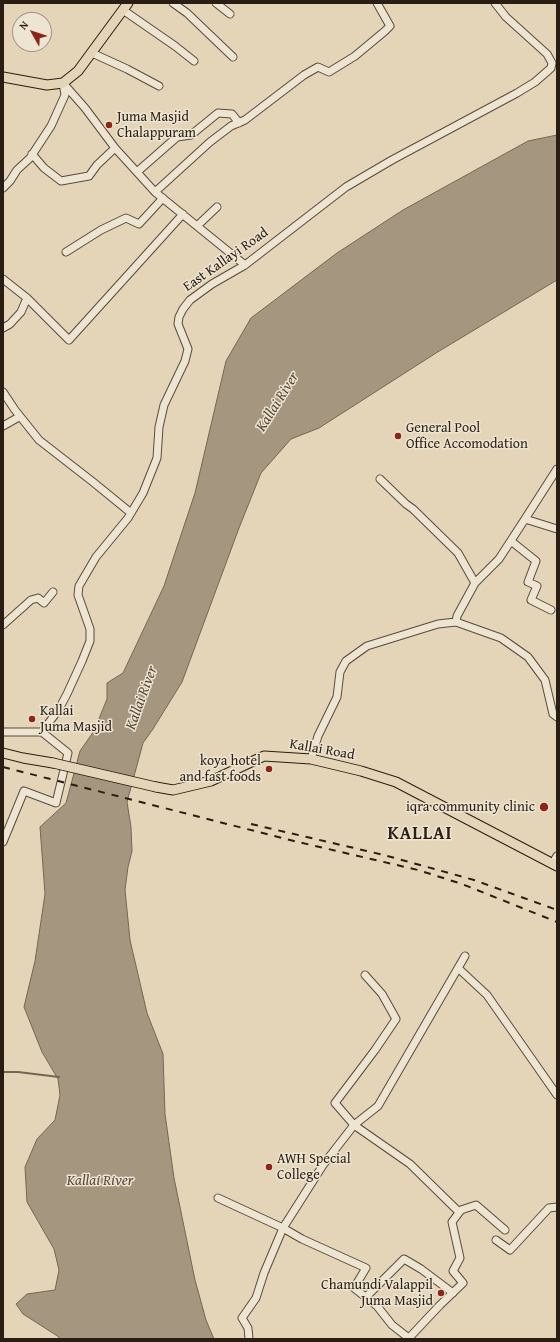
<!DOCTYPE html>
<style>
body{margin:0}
#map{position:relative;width:560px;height:1342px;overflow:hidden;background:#e4d5b8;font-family:"Gentium Book Plus",serif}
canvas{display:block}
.frame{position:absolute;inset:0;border:4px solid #2a1d13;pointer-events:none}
.north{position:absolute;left:12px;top:12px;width:40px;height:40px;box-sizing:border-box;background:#ede4d1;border:1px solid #9f9485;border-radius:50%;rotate:309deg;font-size:11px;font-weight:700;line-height:16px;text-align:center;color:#2a1d13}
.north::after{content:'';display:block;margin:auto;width:14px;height:18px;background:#8f2418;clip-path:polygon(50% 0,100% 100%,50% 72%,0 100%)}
</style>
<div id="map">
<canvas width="560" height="1342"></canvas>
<div class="frame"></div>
<div class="north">N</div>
</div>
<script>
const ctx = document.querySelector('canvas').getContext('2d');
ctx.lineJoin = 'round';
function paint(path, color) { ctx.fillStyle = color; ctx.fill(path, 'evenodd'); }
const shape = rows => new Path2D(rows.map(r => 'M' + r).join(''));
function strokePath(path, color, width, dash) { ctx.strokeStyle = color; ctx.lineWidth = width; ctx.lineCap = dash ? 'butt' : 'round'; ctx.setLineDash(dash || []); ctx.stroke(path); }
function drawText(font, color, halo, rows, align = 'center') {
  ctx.font = font + ' "Gentium Book Plus",serif'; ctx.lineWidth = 3; ctx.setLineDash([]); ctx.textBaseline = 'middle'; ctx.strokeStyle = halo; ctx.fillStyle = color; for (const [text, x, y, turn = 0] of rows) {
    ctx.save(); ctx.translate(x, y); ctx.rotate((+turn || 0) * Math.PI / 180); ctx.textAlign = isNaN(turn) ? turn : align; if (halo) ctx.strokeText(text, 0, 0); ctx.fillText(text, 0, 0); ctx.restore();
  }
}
const water = shape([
 [557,135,557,280,436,353,319,428,291,439,261,473,239,528,182,682,153,729,143,743,127,802,131,827,132,851,128,867,125,890,130,940,147,1013,163,1054,165,1114,174,1178,195,1280,206,1320,214,1339,59,1339,59,1337,23,1314,16,1304,27,1294,55,1290,59,1270,54,1249,27,1202,25,1167,37,1139,55,1120,60,1095,58,1079,42,1052,24,1007,35,961,45,894,40,827,66,803,80,751,94,731,107,699,107,683,123,673,164,586,195,493,226,361,251,318,337,253,403,210,528,141,557,135]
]);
const stream = shape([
 [3,1072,18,1072,59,1077]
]);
const minor = shape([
 [173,3,187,13,233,57],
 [216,3,230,14],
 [123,10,175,46,194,61],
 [92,53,127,69,159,86],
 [63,83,85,108,115,148,155,192,245,265],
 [32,154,44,168,61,181,89,176,97,165,115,148],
 [137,172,177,137,191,135,218,113,232,114,239,123],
 [3,188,10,181,17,170,30,158,51,126,65,95,63,83],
 [155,192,210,142,231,126,245,120,304,75,318,67,329,72,355,56,385,31,390,26,377,3],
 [197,226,217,207],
 [66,252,101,230,126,218,139,224,163,198],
 [3,279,27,298,21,312,10,324,3,328],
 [27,298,69,340,183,214],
 [3,392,15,410,39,440,93,482,131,513],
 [3,426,19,417],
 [380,479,406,504,413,509,458,553,475,583],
 [525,519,557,469],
 [511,541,536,561,528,582,537,586,531,600,551,610],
 [456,622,501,638,528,657,545,680,553,714,557,717],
 [3,625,31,600,38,598,44,603,53,592],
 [3,732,42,732],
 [42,732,59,709,67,694,82,661,90,641,90,629,78,595,79,586,96,557,128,518,143,493,157,458,159,427,164,405,185,361,188,349,178,324,179,317,183,309,190,300,212,284,245,265,346,187,392,160,517,93,535,82,551,68,552,63,547,54,506,17,495,3],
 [311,759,318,736,337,697,340,672,346,661,367,646,438,624,456,622,457,616,475,583,499,559,525,519,557,529],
 [3,842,24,791,56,803,68,753,42,732],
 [552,864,557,856],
 [458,968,487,995,557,1095],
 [365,975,382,994,396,1019,375,1050,335,1103,354,1125,323,1165,283,1228,302,1239,366,1268,354,1288,377,1306,392,1325,410,1339],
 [218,1198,283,1228,264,1273,256,1298,242,1318,248,1328,249,1339],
 [459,1212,410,1164,354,1125,378,1106,465,956],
 [496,1240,510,1250,549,1208,557,1207],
 [366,1297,404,1259,421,1269,453,1293],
 [408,1339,440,1305,463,1283,453,1271,460,1258,452,1222,461,1210,476,1205,505,1230]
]);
const major = shape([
 [3,77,47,85,63,83,78,71,128,3],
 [3,753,23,758,53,763],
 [156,787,173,790,211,781,264,756,311,759,361,771,396,782,557,866]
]);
const rail = shape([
 [3,767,294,841,418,870,462,884,557,922],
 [251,824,384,855,474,880,557,910]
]);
const majorBridge = shape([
 [53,763,156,787]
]);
const markers = [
 [109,125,4,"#8f2418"],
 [398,436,4,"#8f2418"],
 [32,719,4,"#8f2418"],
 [269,769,4,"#8f2418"],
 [544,807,5,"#8f2418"],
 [269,1167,4,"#8f2418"],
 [441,1293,4,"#8f2418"]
];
const poiNames = [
 ["Juma Masjid",117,117],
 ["Chalappuram",117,133],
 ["General Pool",406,428],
 ["Office Accomodation",406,444],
 ["Kallai",40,711],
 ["Juma Masjid",40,727],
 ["koya hotel",261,761,"right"],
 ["and fast foods",261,777,"right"],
 ["iqra community clinic",535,807,"right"],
 ["AWH Special",277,1159],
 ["College",277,1175],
 ["Chamundi Valappil",433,1285,"right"],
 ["Juma Masjid",433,1301,"right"]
];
const streetNames = [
 ["East Kallayi Road",226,260,-35],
 ["Kallai Road",322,750,10]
];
const waterNames = [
 ["Kallai River",278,402,-58],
 ["Kallai River",142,698,-70],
 ["Kallai River",100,1181]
];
const districtNames = [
 ["KALLAI",420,834]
];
paint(water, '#a59680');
strokePath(water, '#746654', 1);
strokePath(stream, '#746654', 2);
strokePath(minor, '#584b3c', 9);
strokePath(major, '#2a1d13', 11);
strokePath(minor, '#ede4d1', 7);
strokePath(major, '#e4d5b8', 9);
strokePath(rail, '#2a1d13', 2, [7, 7]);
strokePath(majorBridge, '#2a1d13', 11, []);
strokePath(majorBridge, '#e4d5b8', 9);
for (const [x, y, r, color] of markers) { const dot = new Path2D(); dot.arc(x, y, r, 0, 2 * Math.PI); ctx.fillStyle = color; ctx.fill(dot); strokePath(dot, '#ede4d1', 1.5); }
drawText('14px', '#2a1d13', '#ede4d1', poiNames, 'left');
drawText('14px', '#2a1d13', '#ede4d1', streetNames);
drawText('italic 15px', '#554739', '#ede4d1', waterNames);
ctx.letterSpacing = '1px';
drawText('bold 18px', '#2a1d13', '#ede4d1', districtNames);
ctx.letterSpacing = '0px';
</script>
